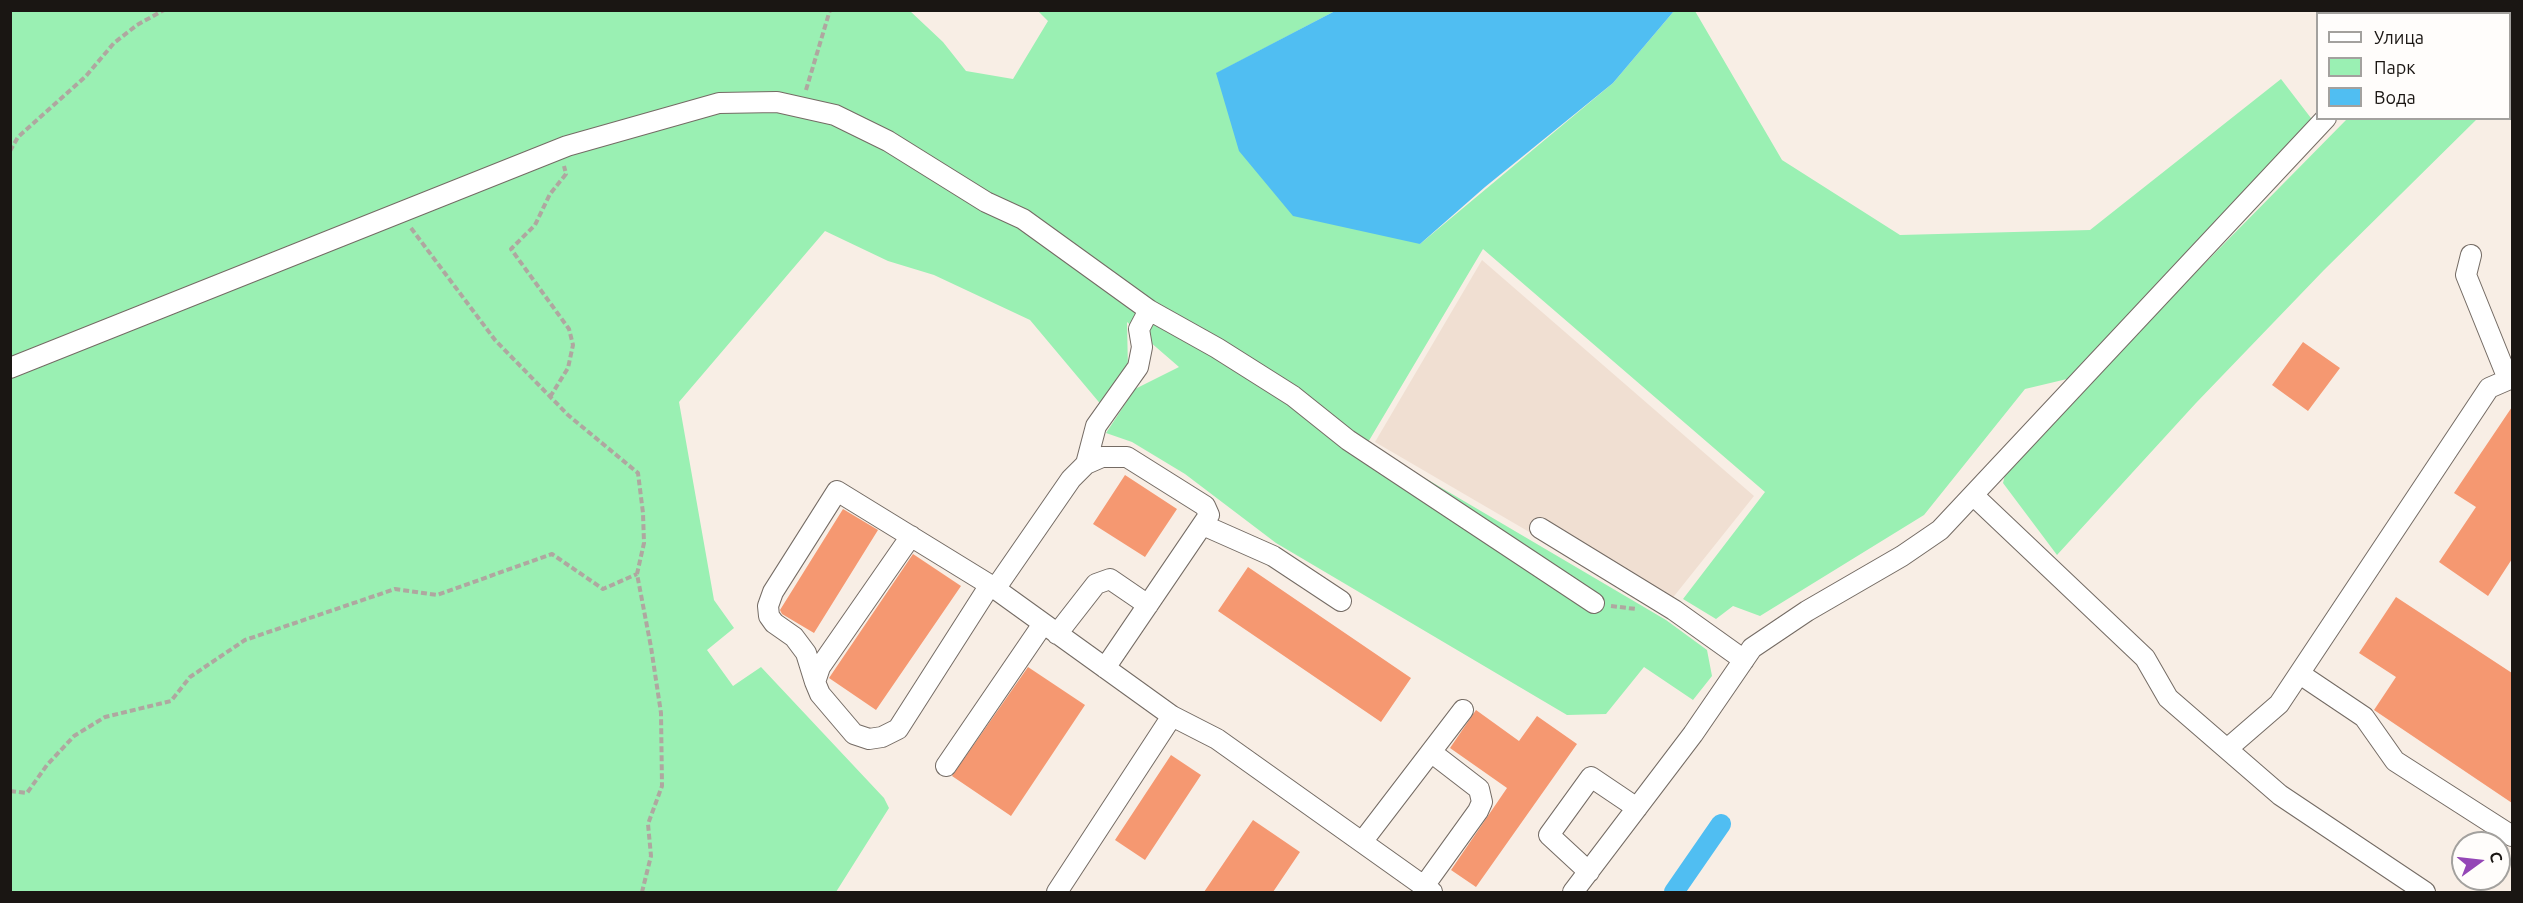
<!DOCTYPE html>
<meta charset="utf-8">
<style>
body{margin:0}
#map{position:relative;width:2523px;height:903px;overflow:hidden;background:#f8eee5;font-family:Ubuntu,sans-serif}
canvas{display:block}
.frame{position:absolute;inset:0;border:12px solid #1a1613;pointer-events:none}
.legend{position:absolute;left:2316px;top:12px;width:195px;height:108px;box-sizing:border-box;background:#fffdfb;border:2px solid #a3a19e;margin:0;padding:8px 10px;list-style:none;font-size:18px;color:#1a1613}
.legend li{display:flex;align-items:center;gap:12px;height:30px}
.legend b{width:30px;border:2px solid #a3a19e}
.north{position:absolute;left:2451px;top:831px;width:60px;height:60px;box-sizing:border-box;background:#fffdfb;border:2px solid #a3a19e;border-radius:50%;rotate:75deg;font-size:16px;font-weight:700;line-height:24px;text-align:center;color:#1a1613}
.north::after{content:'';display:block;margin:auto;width:21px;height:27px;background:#9446b6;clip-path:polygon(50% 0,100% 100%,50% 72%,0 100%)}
</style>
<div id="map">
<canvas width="2523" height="903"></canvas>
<div class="frame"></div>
<ul class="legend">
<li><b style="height:8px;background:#fff"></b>Улица</li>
<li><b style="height:16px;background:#9af0b3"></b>Парк</li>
<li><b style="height:16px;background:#50bef2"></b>Вода</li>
</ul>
<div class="north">С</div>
</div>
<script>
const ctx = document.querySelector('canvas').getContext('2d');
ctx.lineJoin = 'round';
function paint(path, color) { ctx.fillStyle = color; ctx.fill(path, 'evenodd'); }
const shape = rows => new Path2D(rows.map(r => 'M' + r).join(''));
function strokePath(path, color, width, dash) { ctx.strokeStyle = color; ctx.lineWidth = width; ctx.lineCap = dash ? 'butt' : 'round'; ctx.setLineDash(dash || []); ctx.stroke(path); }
const built = shape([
 [1482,260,1754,496,1663,610,1375,442]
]);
const green = shape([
 [11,11,910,11,943,42,966,71,1013,79,1048,21,1038,11,1335,11,1217,73,1420,244,1613,83,1674,11,1695,11,1782,160,1900,235,2090,230,2281,79,2314,122,2067,379,2025,389,1924,515,1760,616,1733,606,1716,619,1683,599,1765,492,1483,249,1367,444,1666,620,1707,650,1712,676,1693,700,1644,667,1606,714,1567,715,1276,543,1185,474,1132,442,1106,433,1135,389,1179,367,1127,322,1128,370,1103,407,1030,320,934,275,888,261,825,231,679,402,714,600,734,628,707,650,733,686,761,667,884,798,889,808,836,892,11,892],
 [2347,119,2477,119,2324,270,2196,403,2057,555,2003,483,2008,463]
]);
const water = shape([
 [1335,11,1335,10,1674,11,1613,83,1485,187,1420,244,1293,216,1239,151,1216,73]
]);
const canal = shape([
 [1674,892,1721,824]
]);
const building = shape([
 [2303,342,2340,368,2308,411,2272,385],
 [2512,407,2512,559,2488,596,2439,562,2476,507,2454,493],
 [1125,475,1177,509,1145,557,1093,524],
 [843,509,878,530,814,633,782,614,780,610],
 [913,554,961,586,876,710,829,678],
 [1248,567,1411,678,1381,722,1218,611],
 [2396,597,2512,673,2512,803,2374,710,2396,677,2359,653],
 [1028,667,1085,705,1011,816,952,776],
 [1476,710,1519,741,1537,716,1577,744,1476,887,1451,870,1507,788,1450,748],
 [1171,755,1201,775,1145,860,1115,840],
 [1253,820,1300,852,1273,892,1204,892]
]);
const path = shape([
 [806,90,830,10],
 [10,151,18,137,86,76,114,43,137,25,164,10],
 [411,228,495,340,568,415,638,473,643,513,644,543,637,574,651,647,661,713,662,786,648,824,651,856,642,892],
 [550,397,568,368,573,345,569,329,511,249,535,225,550,194,566,174,564,166],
 [1611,606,1636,609],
 [10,791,27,793,47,765,74,736,105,717,171,701,190,677,245,640,395,589,437,595,552,554,603,589,637,574]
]);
const minor = shape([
 [2425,14,2427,10],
 [2471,255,2466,275,2508,379],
 [10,368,567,146,719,103,777,102,835,115,888,141,986,202,1023,219,1149,310,1217,348,1293,396,1348,440,1594,603],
 [1086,464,1096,426,1138,367,1142,347,1139,329,1149,310],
 [1973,495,2145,658,2168,698,2280,795,2425,892],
 [1203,525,1273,556,1341,601],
 [1540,528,1674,610,1744,660],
 [911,536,820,667,815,682,820,694,854,734,869,739,882,737,898,729,990,585],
 [995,589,1071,479,1086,464,1102,457,1127,457,1205,506,1209,515,1105,668],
 [1057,634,1096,584,1110,579,1148,605],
 [2300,674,2364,717,2395,761,2512,836],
 [815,682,806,653,794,637,774,623,769,616,768,606,773,592,837,491,990,585,1172,716,1217,739,1432,892],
 [2227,749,2279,704,2489,388,2512,378],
 [946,766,1043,624],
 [1362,842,1463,710],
 [1589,872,1549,835,1591,777,1637,808],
 [1424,886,1478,811,1482,802,1479,789,1431,752],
 [1057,892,1172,716],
 [1573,892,1693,734,1752,648,1807,611,1902,556,1940,530,2326,118]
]);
paint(built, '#f0dfd2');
paint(green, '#9af0b3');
paint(water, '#50bef2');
strokePath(canal, '#50bef2', 20);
paint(building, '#f59871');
strokePath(minor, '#746b64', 22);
strokePath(path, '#afa7a0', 4, [6, 3]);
strokePath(minor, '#fff', 20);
</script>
